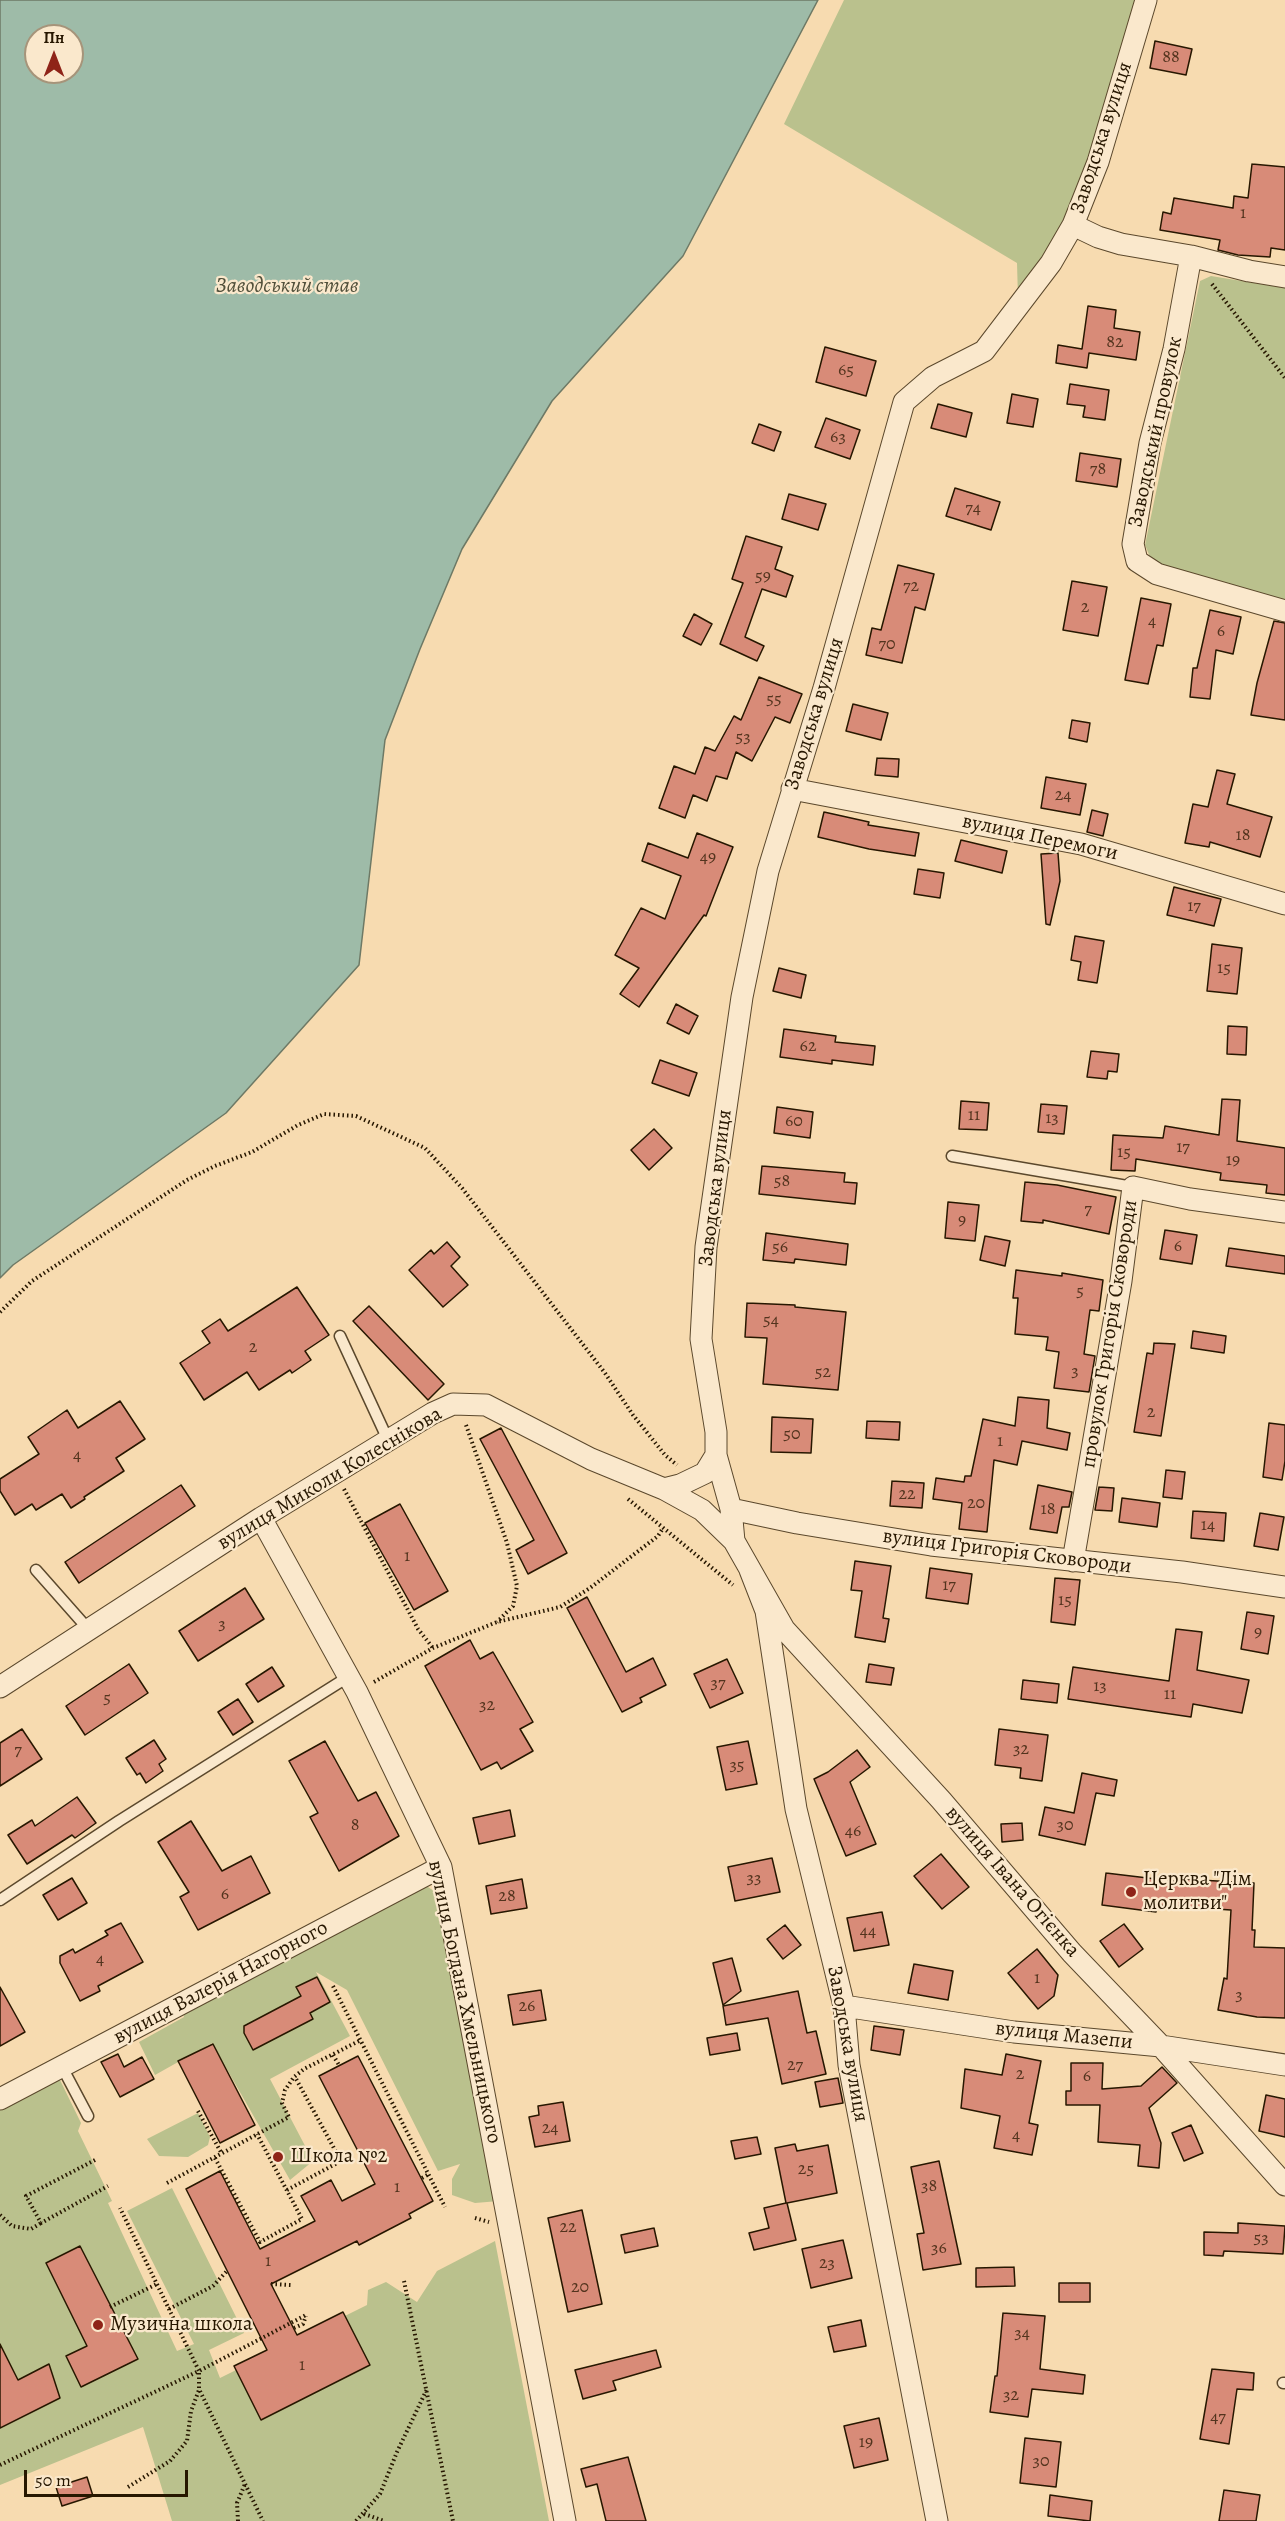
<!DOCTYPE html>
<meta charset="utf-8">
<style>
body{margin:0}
#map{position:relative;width:1285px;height:2521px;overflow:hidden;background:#f7dbb0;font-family:Alegreya,serif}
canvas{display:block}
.north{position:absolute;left:24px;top:24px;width:60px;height:60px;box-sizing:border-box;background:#fae8cc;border:2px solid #a6947a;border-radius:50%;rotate:0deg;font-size:16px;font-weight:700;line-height:24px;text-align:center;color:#271700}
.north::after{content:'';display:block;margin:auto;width:21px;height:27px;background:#8f2418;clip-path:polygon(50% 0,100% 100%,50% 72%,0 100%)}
.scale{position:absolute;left:24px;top:2470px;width:164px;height:27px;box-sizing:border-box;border:3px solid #271700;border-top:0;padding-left:8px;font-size:18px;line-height:21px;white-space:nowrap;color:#271700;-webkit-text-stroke:4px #fae8cc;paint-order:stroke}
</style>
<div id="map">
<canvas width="1285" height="2521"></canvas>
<div class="north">Пн</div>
<div class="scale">50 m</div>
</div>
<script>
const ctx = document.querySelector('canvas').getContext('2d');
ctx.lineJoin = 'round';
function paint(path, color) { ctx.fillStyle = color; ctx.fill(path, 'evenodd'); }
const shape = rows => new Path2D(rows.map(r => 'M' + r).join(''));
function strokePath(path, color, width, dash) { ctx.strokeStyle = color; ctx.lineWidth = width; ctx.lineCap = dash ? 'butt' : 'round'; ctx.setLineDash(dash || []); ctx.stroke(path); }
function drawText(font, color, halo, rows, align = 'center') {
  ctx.font = font + ' Alegreya,serif'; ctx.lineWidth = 4.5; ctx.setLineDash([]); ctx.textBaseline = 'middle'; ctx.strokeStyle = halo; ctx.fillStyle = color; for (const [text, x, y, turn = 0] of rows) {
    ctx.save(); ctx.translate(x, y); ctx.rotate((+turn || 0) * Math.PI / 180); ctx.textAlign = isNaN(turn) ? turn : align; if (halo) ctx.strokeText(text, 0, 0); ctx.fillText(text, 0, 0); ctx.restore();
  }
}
const green = shape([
 [844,0,1146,0,1098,162,1018,298,1017,263,784,124],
 [1211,276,1285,288,1285,603,1153,564,1145,545,1200,281],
 [413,1877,437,1893,499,2201,475,2203,452,2195,452,2179,460,2164,438,2171,347,1990,316,1972,350,2036,270,2079,313,2161,290,2180,212,2043,155,2075,139,2042,184,2017,181,1998],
 [60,2080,81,2123,78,2131,112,2201,108,2203,177,2351,194,2344,127,2211,172,2188,244,2333,209,2350,220,2378,367,2305,368,2290,386,2282,417,2302,437,2271,495,2241,549,2521,172,2521,143,2427,0,2485,0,2108],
 [198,2113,210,2137,208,2145,188,2157,159,2156,147,2139]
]);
const water = shape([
 [0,0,818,0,683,256,552,401,462,549,420,649,385,740,359,965,226,1113,13,1265,0,1278,0,0],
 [36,36,72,36,72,72,36,72,36,36]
]);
const building = shape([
 [1155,41,1192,49,1186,75,1150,68,1155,41],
 [1252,164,1285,167,1285,250,1271,248,1270,257,1238,255,1218,250,1220,240,1160,230,1163,212,1171,214,1174,198,1233,208,1234,196,1248,198,1252,164],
 [1088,306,1116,310,1114,328,1140,332,1136,360,1089,353,1087,368,1056,363,1058,345,1082,349,1088,306],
 [825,347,876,361,866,396,816,382,825,347],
 [1070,384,1109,390,1105,420,1083,417,1085,406,1067,404,1070,384],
 [1012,394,1038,399,1033,427,1007,423,1012,394],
 [938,404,972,413,966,437,931,428,938,404],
 [826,418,860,430,850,459,815,447,826,418],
 [759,424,781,432,774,451,752,443,759,424],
 [1080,453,1121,459,1117,487,1076,481,1080,453],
 [955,488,1000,502,991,530,946,516,955,488],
 [789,494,826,504,818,530,782,519,789,494],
 [746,536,782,547,775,569,793,576,786,597,762,589,745,637,764,646,757,661,720,644,743,583,732,579,746,536],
 [898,565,934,574,925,610,915,607,902,663,866,655,872,628,881,630,898,565],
 [1072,581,1107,587,1098,636,1063,630,1072,581],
 [1141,598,1171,604,1163,646,1157,645,1148,684,1125,680,1141,598],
 [1210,610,1241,617,1233,654,1216,650,1210,699,1190,697,1193,668,1197,668,1210,610],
 [694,614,712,624,701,645,683,636,694,614],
 [1274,621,1285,623,1285,720,1251,715,1257,683,1274,621],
 [759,677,802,694,790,723,775,717,752,761,736,752,727,779,716,776,707,801,693,795,685,818,659,808,674,766,695,774,705,747,715,751,734,716,741,720,759,677],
 [853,704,888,713,881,740,846,731,853,704],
 [1072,720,1090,723,1087,742,1069,738,1072,720],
 [877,758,899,759,898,777,875,775,877,758],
 [1217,770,1235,774,1227,804,1272,817,1260,857,1210,842,1209,847,1185,843,1193,804,1208,807,1217,770],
 [1046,777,1086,784,1080,815,1041,808,1046,777],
 [1092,810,1108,814,1103,836,1087,832,1092,810],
 [824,812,869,822,868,825,919,833,915,856,869,849,818,837,824,812],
 [697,833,733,847,706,916,704,915,639,1007,620,994,639,968,615,955,641,908,665,919,681,876,642,861,648,843,688,858,697,833],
 [961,840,1007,851,1002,873,955,861,961,840],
 [1058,853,1060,881,1050,925,1046,924,1041,854,1058,853],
 [918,869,944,873,940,898,914,894,918,869],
 [1174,887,1221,899,1214,926,1167,915,1174,887],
 [1075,936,1104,941,1097,983,1078,980,1081,962,1071,960,1075,936],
 [1212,944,1242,948,1237,994,1207,991,1212,944],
 [779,968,806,975,801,998,773,991,779,968],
 [676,1004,698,1016,689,1034,667,1023,676,1004],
 [1228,1026,1247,1027,1246,1055,1227,1054,1228,1026],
 [784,1029,836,1036,835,1042,875,1046,873,1065,832,1060,832,1064,780,1057,784,1029],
 [1091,1051,1119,1054,1117,1072,1108,1071,1107,1079,1087,1077,1091,1051],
 [660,1060,697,1073,689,1096,652,1083,660,1060],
 [1222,1099,1240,1100,1237,1141,1285,1148,1285,1195,1266,1193,1267,1185,1220,1180,1221,1173,1136,1159,1135,1171,1111,1170,1113,1135,1163,1138,1165,1126,1219,1135,1222,1099],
 [961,1101,989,1103,987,1130,959,1129,961,1101],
 [1041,1104,1067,1106,1064,1134,1038,1132,1041,1104],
 [777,1107,813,1112,810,1138,774,1133,777,1107],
 [654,1129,672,1148,649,1170,631,1150,654,1129],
 [762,1166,845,1173,844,1182,857,1183,855,1204,759,1194,762,1166],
 [1025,1182,1057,1185,1116,1197,1109,1234,1043,1220,1043,1223,1021,1221,1025,1182],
 [948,1202,979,1205,975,1241,945,1238,948,1202],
 [1165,1230,1197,1235,1192,1264,1160,1259,1165,1230],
 [766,1233,848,1244,846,1265,795,1259,794,1263,763,1260,766,1233],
 [985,1236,1010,1241,1005,1266,980,1260,985,1236],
 [447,1242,460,1257,451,1266,468,1285,443,1307,409,1270,431,1250,434,1254,447,1242],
 [1229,1248,1285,1256,1285,1274,1226,1266,1229,1248],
 [1016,1270,1062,1276,1062,1273,1103,1280,1099,1311,1090,1310,1084,1354,1095,1356,1089,1392,1054,1388,1059,1352,1046,1350,1048,1337,1015,1334,1018,1298,1013,1298,1016,1270],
 [297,1287,329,1335,305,1351,311,1360,292,1373,290,1370,259,1390,247,1372,204,1400,180,1363,210,1343,202,1331,220,1319,228,1331,297,1287],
 [747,1303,795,1305,795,1307,846,1312,838,1390,763,1384,767,1338,745,1337,747,1303],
 [369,1306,444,1384,428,1400,353,1321,369,1306],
 [1193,1331,1226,1336,1224,1353,1191,1348,1193,1331],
 [1154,1343,1175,1344,1161,1436,1134,1432,1147,1353,1153,1354,1154,1343],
 [1018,1397,1049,1400,1047,1428,1070,1433,1067,1450,1022,1441,1017,1465,994,1460,987,1532,959,1529,962,1503,933,1499,936,1478,964,1482,965,1476,971,1476,983,1419,1015,1426,1018,1397],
 [120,1401,145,1439,116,1458,124,1471,84,1497,85,1499,71,1508,62,1494,36,1510,32,1504,15,1515,0,1491,0,1479,39,1454,28,1437,67,1410,78,1428,120,1401],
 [772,1417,813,1419,811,1453,771,1452,772,1417],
 [867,1421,900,1422,899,1440,866,1438,867,1421],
 [1269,1423,1285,1425,1285,1461,1282,1480,1263,1477,1269,1423],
 [501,1428,567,1553,528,1574,516,1550,534,1540,480,1439,501,1428],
 [1166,1470,1185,1472,1182,1499,1163,1497,1166,1470],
 [892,1481,924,1483,922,1508,890,1506,892,1481],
 [181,1485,195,1506,79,1583,65,1562,181,1485],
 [1038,1485,1072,1492,1069,1507,1062,1507,1057,1533,1030,1529,1038,1485],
 [1099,1487,1114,1488,1112,1511,1095,1510,1099,1487],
 [1122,1498,1160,1503,1157,1527,1119,1522,1122,1498],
 [400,1504,448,1591,414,1610,365,1523,400,1504],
 [1193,1511,1226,1513,1224,1541,1191,1538,1193,1511],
 [1260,1513,1284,1517,1278,1550,1254,1546,1260,1513],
 [855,1561,891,1566,883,1618,889,1619,885,1642,855,1637,862,1591,851,1590,855,1561],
 [930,1568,972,1574,968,1604,926,1598,930,1568],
 [1055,1578,1080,1580,1075,1625,1051,1622,1055,1578],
 [245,1588,264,1619,198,1661,179,1631,245,1588],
 [587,1597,626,1672,653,1658,666,1685,640,1698,642,1702,622,1712,567,1608,587,1597],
 [1247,1612,1274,1616,1268,1654,1241,1649,1247,1612],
 [1176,1629,1202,1632,1197,1670,1249,1680,1242,1713,1193,1704,1191,1717,1068,1699,1073,1667,1169,1681,1176,1629],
 [470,1640,480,1659,493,1652,533,1722,520,1729,533,1751,501,1769,497,1762,481,1770,425,1666,470,1640],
 [727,1659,743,1693,710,1708,694,1674,727,1659],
 [129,1664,148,1693,85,1735,66,1706,129,1664],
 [869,1664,894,1668,891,1685,866,1682,869,1664],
 [272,1667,284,1686,258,1702,246,1684,272,1667],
 [1023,1680,1059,1684,1057,1703,1021,1699,1023,1680],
 [238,1699,253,1722,233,1735,218,1712,238,1699],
 [22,1729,42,1759,0,1786,0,1743,22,1729],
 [999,1729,1048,1735,1042,1781,1020,1778,1021,1768,995,1765,999,1729],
 [154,1740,166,1759,159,1764,163,1771,146,1783,140,1773,137,1775,126,1758,154,1740],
 [325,1741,358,1801,376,1792,399,1836,339,1871,310,1817,318,1813,289,1761,325,1741],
 [748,1741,757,1784,726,1790,717,1747,748,1741],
 [857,1750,870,1767,850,1782,876,1844,846,1856,814,1779,828,1772,857,1750],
 [1082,1773,1117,1780,1114,1796,1096,1793,1085,1845,1039,1835,1045,1807,1074,1813,1082,1773],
 [77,1797,96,1823,75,1838,72,1835,27,1864,8,1835,32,1820,35,1826,77,1797],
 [510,1810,515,1836,479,1844,473,1818,510,1810],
 [191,1821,222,1871,251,1856,270,1893,198,1930,180,1897,189,1892,158,1842,191,1821],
 [1022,1823,1023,1840,1002,1842,1001,1824,1022,1823],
 [941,1854,969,1887,942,1909,914,1876,941,1854],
 [772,1858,780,1892,735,1901,728,1867,772,1858],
 [1106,1873,1181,1882,1181,1879,1254,1883,1252,1930,1255,1930,1254,1947,1285,1948,1285,2018,1257,2017,1218,2010,1224,1978,1227,1979,1231,1910,1156,1905,1156,1912,1102,1905,1106,1873],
 [72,1878,87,1903,58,1920,43,1895,72,1878],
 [522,1879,527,1908,491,1914,486,1886,522,1879],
 [882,1912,889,1945,854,1951,847,1918,882,1912],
 [121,1923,143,1962,98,1986,100,1991,80,2001,60,1963,60,1956,73,1949,75,1953,108,1935,105,1931,121,1923],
 [1124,1924,1143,1949,1119,1967,1100,1941,1124,1924],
 [785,1925,801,1945,783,1959,767,1939,785,1925],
 [1037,1949,1058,1975,1054,1996,1038,2009,1008,1973,1037,1949],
 [732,1958,741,1991,723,2005,713,1963,732,1958],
 [914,1964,953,1971,948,2000,908,1993,914,1964],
 [317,1977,330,2002,310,2013,313,2019,253,2050,244,2033,244,2026,301,1996,296,1987,317,1977],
 [0,1987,25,2032,0,2046,0,1987],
 [541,1990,546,2020,513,2025,508,1995,541,1990],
 [798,1991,807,2033,816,2031,826,2074,782,2084,768,2018,726,2025,723,2006,798,1991],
 [874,2026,904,2030,900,2055,871,2050,874,2026],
 [737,2033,740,2050,710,2055,707,2038,737,2033],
 [213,2044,255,2125,220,2143,178,2061,213,2044],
 [118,2054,124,2067,142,2057,154,2079,120,2097,101,2062,118,2054],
 [1006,2054,1041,2061,1029,2123,1038,2125,1032,2155,994,2148,1000,2116,961,2108,965,2069,1002,2075,1006,2054],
 [358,2056,433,2201,409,2214,411,2218,359,2245,357,2241,271,2284,297,2335,343,2312,370,2365,261,2420,234,2366,267,2350,186,2189,220,2171,260,2249,315,2221,301,2196,331,2180,342,2201,375,2184,319,2076,358,2056],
 [1071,2063,1103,2063,1102,2089,1141,2086,1162,2067,1177,2083,1149,2108,1161,2143,1159,2168,1138,2166,1140,2145,1098,2142,1100,2105,1066,2105,1066,2091,1071,2091,1071,2063],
 [838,2078,843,2103,820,2107,815,2082,838,2078],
 [1266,2095,1285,2099,1285,2137,1259,2131,1266,2095],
 [563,2102,570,2141,535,2147,529,2117,539,2115,538,2106,563,2102],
 [1191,2125,1203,2153,1184,2161,1172,2133,1191,2125],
 [757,2137,761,2154,735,2159,731,2141,757,2137],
 [795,2144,797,2151,828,2145,837,2193,787,2203,796,2240,754,2250,749,2233,769,2228,764,2208,786,2203,775,2148,795,2144],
 [939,2161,961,2264,923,2270,917,2234,924,2233,911,2167,939,2161],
 [582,2210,602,2304,568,2312,548,2218,582,2210],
 [1238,2223,1285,2226,1283,2254,1224,2251,1223,2256,1204,2255,1204,2232,1238,2233,1238,2223],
 [654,2228,658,2246,625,2253,621,2235,654,2228],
 [843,2240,852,2278,811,2288,802,2249,843,2240],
 [80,2246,138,2359,81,2387,66,2356,87,2346,46,2263,80,2246],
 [1014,2267,1015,2286,976,2287,976,2268,1014,2267],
 [1059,2283,1090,2283,1090,2302,1059,2302,1059,2283],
 [1003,2313,1045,2316,1040,2369,1085,2375,1083,2394,1032,2389,1028,2417,990,2412,995,2376,997,2376,1003,2313],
 [861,2320,866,2346,834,2352,828,2327,861,2320],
 [0,2344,18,2380,49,2364,60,2398,0,2428,0,2344],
 [656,2350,661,2367,613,2381,616,2390,583,2399,575,2370,656,2350],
 [1212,2369,1254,2373,1253,2390,1237,2389,1229,2444,1200,2439,1212,2369],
 [879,2418,888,2460,854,2468,844,2426,879,2418],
 [1025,2438,1061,2442,1056,2487,1020,2483,1025,2438],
 [628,2457,646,2521,606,2521,597,2484,586,2487,581,2469,628,2457],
 [87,2477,93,2496,62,2506,56,2487,87,2477],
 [1224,2490,1260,2495,1256,2521,1219,2521,1224,2490],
 [1050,2495,1092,2501,1090,2521,1048,2516,1050,2495]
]);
const path = shape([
 [1212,284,1285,378],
 [0,1312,32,1281,187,1180,215,1166,252,1152,298,1125,324,1114,356,1116,425,1148,462,1188,605,1373,633,1415,665,1455,677,1465],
 [466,1425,507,1543,517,1586,513,1606,497,1622],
 [344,1489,418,1629,433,1648],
 [628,1499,733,1585],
 [374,1682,433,1648,497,1622,560,1607,590,1588,658,1536,663,1528],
 [333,1986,445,2207],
 [333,2055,339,2065],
 [198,2111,222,2154],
 [215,2158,260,2242,302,2219,257,2134],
 [95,2160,26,2196,41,2223,108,2186],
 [422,2178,429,2174],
 [167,2183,289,2117,282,2103,285,2090,294,2077,304,2069,361,2040],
 [287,2190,341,2161,295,2077],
 [0,2215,12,2226,31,2229,41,2223],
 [475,2218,489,2222],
 [404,2281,453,2521],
 [271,2284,291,2285],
 [110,2307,157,2284],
 [169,2309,213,2286,227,2271],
 [294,2328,303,2324,306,2316],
 [200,2391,263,2521],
 [0,2465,199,2371,120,2208],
 [128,2487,170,2461,187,2441,191,2411,199,2390,199,2371,306,2315],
 [364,2514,384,2521],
 [238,2521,237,2503,245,2484],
 [356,2521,380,2494,397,2452,427,2389]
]);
const service = shape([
 [952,1156,1133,1187],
 [340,1336,388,1440],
 [36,1570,89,1630],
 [0,1900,119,1821,348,1677],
 [62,2067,88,2116],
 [1283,2383,1285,2383]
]);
const minor = shape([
 [1073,225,1098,237,1121,244,1191,256,1249,271,1285,277],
 [1191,256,1174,349,1150,443,1133,544,1137,561,1157,574,1285,611],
 [792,789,1081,844,1285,904],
 [664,1489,702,1510,734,1541,784,1629,941,1800,1072,1953,1161,2046,1285,2185],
 [731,1509,797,1523,931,1545,1182,1572,1285,1587],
 [261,1518,357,1692,441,1867,565,2521],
 [734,1541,731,1509,716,1455,716,1432,701,1339,706,1247,742,997,768,871,824,688,904,402,933,377,984,351,1051,263,1073,225,1098,162,1146,0],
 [1073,1561,1121,1281,1133,1187,1190,1199,1285,1212],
 [750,1570,766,1611,796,1809,844,2006,849,2065,937,2521],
 [0,1687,261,1518,433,1413,453,1404,486,1405,591,1459,664,1489,680,1485,705,1473,716,1455],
 [844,2006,1014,2032,1161,2046,1285,2065],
 [0,2099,441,1867]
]);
const markers = [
 [1131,1892,6,"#8f2418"],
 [278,2157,6,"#8f2418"],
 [98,2325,6,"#8f2418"]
];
const numberNames = [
 ["88",1171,58],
 ["1",1243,214],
 ["82",1115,343],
 ["65",846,371],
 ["63",838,438],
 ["78",1098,470],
 ["74",973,509],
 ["59",763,577],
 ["72",911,587],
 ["2",1085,608],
 ["4",1152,622],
 ["6",1221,632],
 ["70",887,645],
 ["55",774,700],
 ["53",743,738],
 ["24",1063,796],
 ["18",1243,836],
 ["49",708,858],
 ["17",1194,907],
 ["15",1224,969],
 ["62",808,1047],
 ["11",974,1116],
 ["13",1052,1119],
 ["60",794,1122],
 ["17",1183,1148],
 ["15",1124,1153],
 ["19",1233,1161],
 ["58",782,1182],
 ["7",1088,1210],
 ["9",962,1221],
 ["6",1178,1247],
 ["56",780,1248],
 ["5",1080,1292],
 ["54",771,1321],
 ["2",253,1348],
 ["3",1075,1372],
 ["52",823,1373],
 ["2",1151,1413],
 ["50",792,1435],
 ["1",1000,1442],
 ["4",77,1456],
 ["22",907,1495],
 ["20",976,1504],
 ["18",1048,1510],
 ["14",1208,1526],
 ["1",407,1557],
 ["17",949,1586],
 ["15",1065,1601],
 ["3",222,1625],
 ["9",1258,1633],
 ["37",718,1684],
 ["13",1100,1687],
 ["11",1170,1695],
 ["5",107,1699],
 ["32",487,1706],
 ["32",1021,1750],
 ["7",18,1751],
 ["35",737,1766],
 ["8",355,1826],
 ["30",1065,1826],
 ["46",853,1832],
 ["33",754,1879],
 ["6",225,1895],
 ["28",507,1897],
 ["44",868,1932],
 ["4",100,1960],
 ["1",1037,1979],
 ["3",1239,1996],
 ["26",527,2007],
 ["27",795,2066],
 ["2",1020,2075],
 ["6",1087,2077],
 ["24",550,2129],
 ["4",1016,2136],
 ["25",806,2170],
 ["38",929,2187],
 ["1",397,2188],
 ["22",568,2228],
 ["53",1261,2239],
 ["36",939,2249],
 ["1",268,2262],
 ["23",827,2264],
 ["20",580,2288],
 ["34",1022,2334],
 ["1",302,2366],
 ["32",1011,2396],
 ["47",1218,2418],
 ["19",866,2443],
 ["30",1041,2462]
];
const streetNames = [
 ["Заводська вулиця",1102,138,-72],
 ["Заводський провулок",1156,432,-78],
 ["Заводська вулиця",815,714,-73],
 ["вулиця Перемоги",1040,838,12],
 ["Заводська вулиця",716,1188,-83],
 ["провулок Григорія Сковороди",1110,1334,-81],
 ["вулиця Миколи Колеснікова",330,1479,-31],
 ["вулиця Григорія Сковороди",1007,1552,7],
 ["вулиця Івана Огієнка",1012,1882,49],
 ["вулиця Валерія Нагорного",221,1983,-28],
 ["вулиця Богдана Хмельницького",464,2002,78],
 ["вулиця Мазепи",1064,2036,6],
 ["Заводська вулиця",847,2044,80]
];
const poiNames = [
 ["Церква \"Дім",1143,1880],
 ["молитви\"",1143,1904],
 ["Школа №2",290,2157],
 ["Музична школа",110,2325]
];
const waterNames = [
 ["Заводський став",287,287]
];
paint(green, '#bac18d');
paint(water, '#9ebba8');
strokePath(water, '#6e7965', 1.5);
paint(building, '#d88b78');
strokePath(building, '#271700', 1.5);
strokePath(service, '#5b482c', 13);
strokePath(minor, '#5b482c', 23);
strokePath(path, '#271700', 4, [1.5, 3]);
strokePath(service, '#fae8cc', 10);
strokePath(minor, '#fae8cc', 21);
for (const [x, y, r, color] of markers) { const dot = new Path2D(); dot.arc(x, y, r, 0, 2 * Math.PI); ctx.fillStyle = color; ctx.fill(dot); strokePath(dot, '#fae8cc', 2); }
drawText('18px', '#53341e', null, numberNames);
drawText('21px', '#271700', '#fae8cc', streetNames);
drawText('21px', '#271700', '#fae8cc', poiNames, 'left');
drawText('italic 22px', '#51503b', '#fae8cc', waterNames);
</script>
